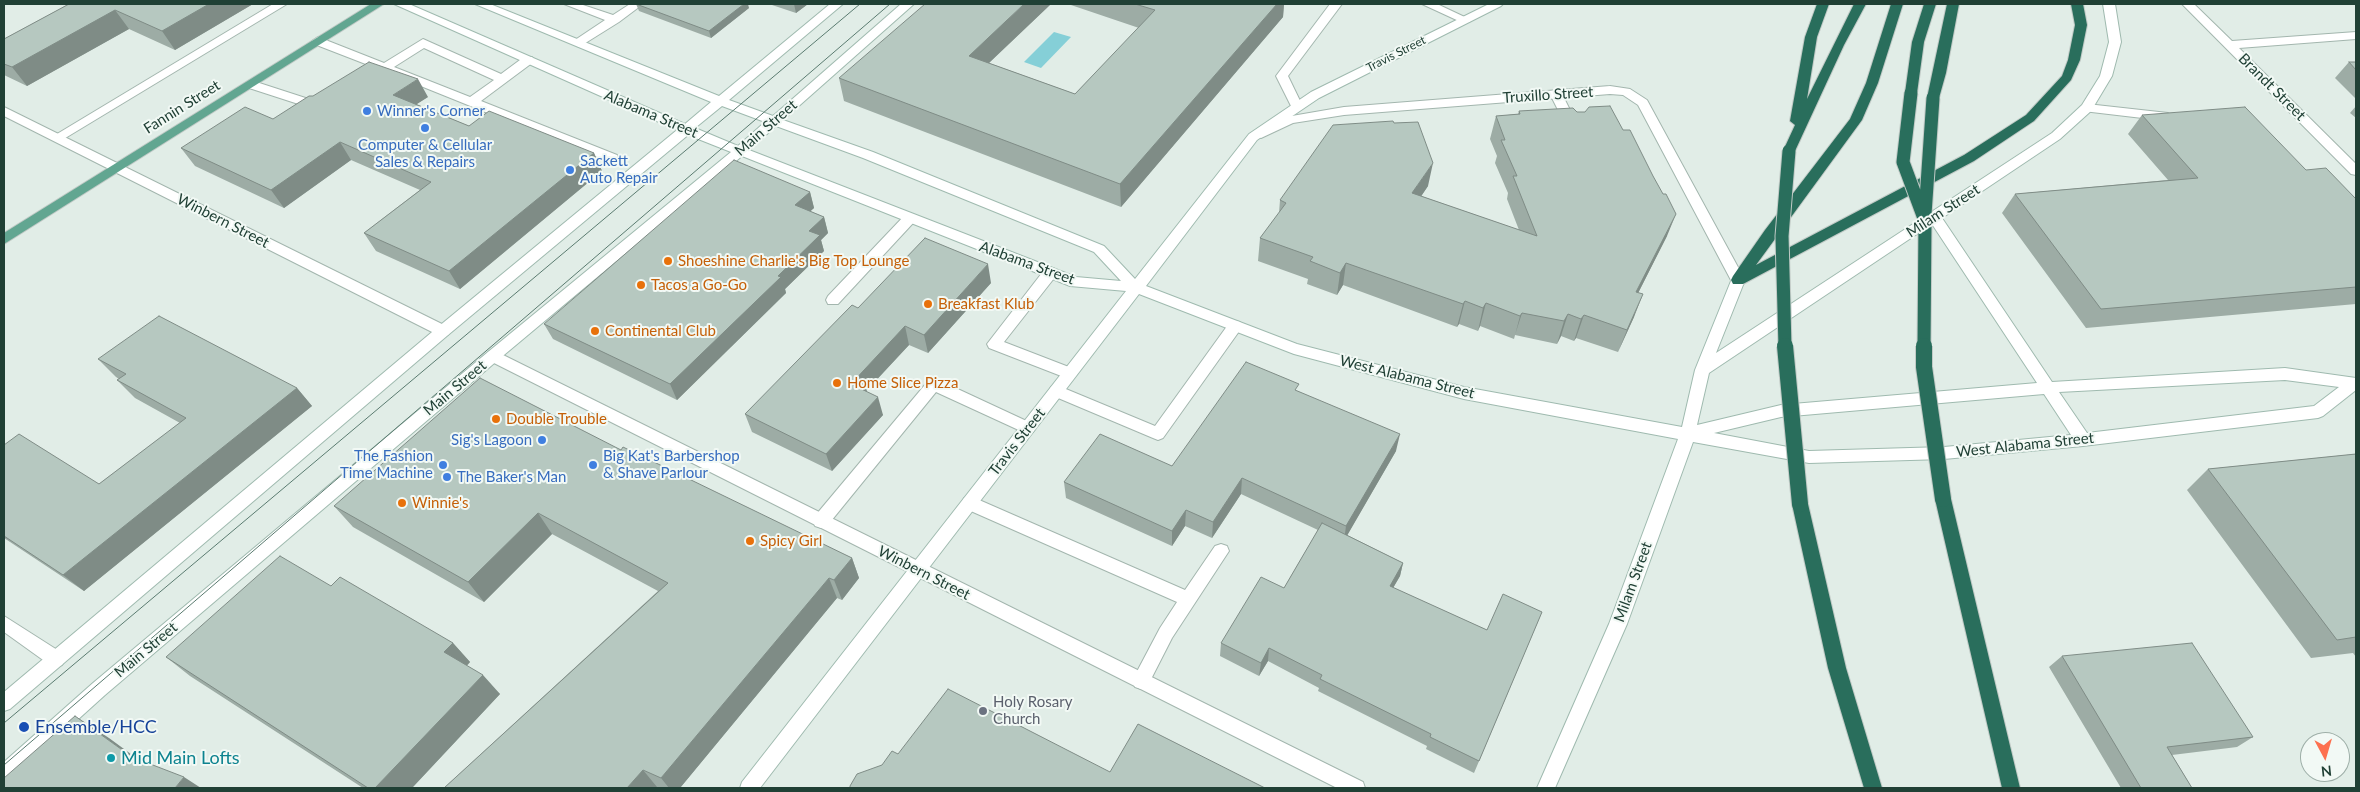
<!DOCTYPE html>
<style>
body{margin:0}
#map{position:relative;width:2360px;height:792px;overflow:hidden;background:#e1ede7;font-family:Lato,sans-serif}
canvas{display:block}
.frame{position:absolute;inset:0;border:5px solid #204035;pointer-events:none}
.north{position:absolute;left:2300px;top:732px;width:50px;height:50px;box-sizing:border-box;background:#f2f9f5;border:1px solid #9eafa8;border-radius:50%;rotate:174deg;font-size:14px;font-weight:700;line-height:20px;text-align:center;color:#204035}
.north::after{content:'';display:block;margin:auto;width:18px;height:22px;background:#fd704f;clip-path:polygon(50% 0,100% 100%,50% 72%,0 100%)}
</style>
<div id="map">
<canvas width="2360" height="792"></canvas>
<div class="frame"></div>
<div class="north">N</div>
</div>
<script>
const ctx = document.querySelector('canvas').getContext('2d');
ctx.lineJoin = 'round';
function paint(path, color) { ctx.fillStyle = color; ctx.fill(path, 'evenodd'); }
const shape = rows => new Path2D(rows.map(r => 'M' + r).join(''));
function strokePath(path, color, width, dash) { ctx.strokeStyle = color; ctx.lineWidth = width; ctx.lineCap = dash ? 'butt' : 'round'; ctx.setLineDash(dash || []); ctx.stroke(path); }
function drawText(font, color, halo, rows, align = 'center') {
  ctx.font = font + ' Lato,sans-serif'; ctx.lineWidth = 4; ctx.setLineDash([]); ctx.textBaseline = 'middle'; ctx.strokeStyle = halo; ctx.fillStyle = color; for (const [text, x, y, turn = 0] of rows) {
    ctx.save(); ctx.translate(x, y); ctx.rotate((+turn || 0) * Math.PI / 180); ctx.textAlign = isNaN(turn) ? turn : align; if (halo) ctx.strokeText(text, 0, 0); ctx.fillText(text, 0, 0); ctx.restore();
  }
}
const water = shape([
 [1054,32,1071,37,1041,68,1024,62]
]);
const lane = shape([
 [273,4,287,4,62,140,54,140,52,137,273,4],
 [564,4,580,4,613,15,630,4,643,4,619,22,579,47,573,43,575,40,605,20,564,4],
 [1330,4,1342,4,1288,76,1303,107,1297,111,1293,110,1276,76,1330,4],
 [1422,4,1437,4,1471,20,1469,22,1461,22,1422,4],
 [318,37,384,63,423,39,501,74,524,57,532,57,534,60,532,63,481,101,617,155,618,158,612,162,607,161,386,72,378,76,374,75,372,72,376,68,314,44,312,41,318,37],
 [424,48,494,80,470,97,394,67,424,48],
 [250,80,324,104,326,107,320,111,246,87,244,84,250,80],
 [1556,90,1562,94,1578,126,1576,129,1568,129,1566,126,1550,94,1556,90],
 [2087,104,2168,113,2174,117,2168,121,2083,111,2081,108,2087,104],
 [910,213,917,218,915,221,838,304,828,304,826,300,828,296,905,215,910,213],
 [1050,268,1055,269,1057,273,1055,277,1004,342,1074,369,1076,373,1074,377,1069,379,989,348,987,344,1045,269,1050,268],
 [1235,321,1240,322,1242,326,1240,330,1163,438,1158,440,1153,438,1051,395,1049,391,1051,387,1056,385,1061,387,1155,426,1230,322,1235,321],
 [934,378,1033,424,1036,428,1033,432,1028,434,1023,432,936,392,827,526,821,528,815,526,813,521,815,516,929,380,934,378],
 [970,496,1185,590,1215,546,1221,544,1227,546,1229,551,1172,638,1147,687,1141,689,1135,687,1132,681,1160,628,1177,602,964,508,962,503,964,498,970,496]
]);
const street = shape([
 [2182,4,2194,4,2232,41,2356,32,2356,39,2239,48,2356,164,2356,175,2351,174,2182,4],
 [1610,86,1630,89,1647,100,1745,280,1743,284,1733,284,1638,105,1623,95,1610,94,1344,115,1293,123,1261,138,1255,134,1257,131,1286,117,1344,107,1610,86],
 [4,107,448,327,450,331,448,335,443,336,438,335,4,116,4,107],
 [493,350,1363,782,1365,788,1337,788,488,360,486,356,488,352,493,350],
 [4,616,62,653,65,659,62,665,56,667,50,665,4,632,4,616]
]);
const secondary = shape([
 [394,4,409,4,685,124,711,102,475,4,490,4,719,96,830,4,843,4,729,100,773,116,901,4,914,4,783,120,873,152,1104,246,1135,279,1249,134,1311,92,1489,4,1503,4,1501,6,1319,98,1257,140,1146,286,1297,344,1464,387,1682,427,1695,370,1733,276,1743,276,1745,280,1716,353,2052,133,2082,105,2100,76,2109,42,2103,4,2115,4,2121,42,2112,76,2091,111,2060,139,1942,218,2052,382,2285,368,2356,378,2356,390,2323,416,2318,418,2083,446,1944,459,1809,463,1693,442,1627,624,1555,788,1537,788,1609,624,1678,439,1464,399,1294,354,1139,294,760,788,740,788,742,782,1126,291,1070,286,742,156,498,360,105,695,11,780,4,783,4,762,93,683,488,352,731,152,688,135,448,335,10,709,4,711,4,692,438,327,677,130,394,4],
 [722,106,765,122,738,146,695,128,722,106],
 [776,126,863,158,1094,252,1121,281,1076,277,749,150,776,126],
 [1932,224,2037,383,1781,405,1697,425,1709,373,1932,224],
 [2285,380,2339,387,2314,406,2087,433,2059,392,2285,380],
 [2044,394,2071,435,1944,447,1809,451,1714,433,1781,417,2044,394]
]);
const primary = shape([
 [371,4,384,4,4,244,4,233,371,4]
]);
const highway = shape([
 [1817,4,1829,4,1817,37,1807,99,1854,4,1866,4,1844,45,1795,151,1789,155,1783,151,1795,125,1790,121,1805,37,1817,4],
 [1891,4,1903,4,1878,83,1862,120,1756,265,1964,155,2026,115,2062,76,2068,60,2075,25,2071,4,2083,4,2087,25,2080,60,2071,80,2034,121,1974,161,1743,284,1733,284,1731,280,1733,276,1765,230,1850,119,1866,83,1891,4],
 [1924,4,1936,4,1924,42,1917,93,1911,97,1905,93,1912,42,1924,4],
 [1947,4,1959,4,1946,73,1939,98,1933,102,1927,98,1947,4],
 [1943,492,1949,494,1951,499,2020,788,2002,788,1935,499,1937,494,1943,492],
 [1800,497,1806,499,1808,504,1846,668,1882,788,1864,788,1828,668,1792,504,1794,499,1800,497]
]);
const tram = shape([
 [4,723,860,4],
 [4,765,890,4]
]);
const highwayBridgeFar1 = shape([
 [1911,93,1903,162,1925,221,1924,347],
 [1925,214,1933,98],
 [1785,347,1782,236,1789,151]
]);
const highwayBridge = shape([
 [1785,346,1800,504],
 [1924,346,1924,367,1943,499]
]);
const wall = shape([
 [69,4,253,4,175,50,129,29,27,86,4,75,4,39],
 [636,4,749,8,711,38,639,11],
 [769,4,808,4,796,13],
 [1051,4,989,63,1075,94,1139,28,1068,4,1284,4,1283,17,1121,207,844,101,839,78],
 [2259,4,2273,4,2260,5],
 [2349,62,2356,62,2356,99,2335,78],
 [428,97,416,104,469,126,594,153,602,171,460,289,376,251,364,233,420,190,351,160,284,208,195,166,181,148,273,119],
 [2356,106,2356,118,2350,113],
 [1519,111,1667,236,1638,293,1634,317,1618,352,1576,338,1574,341,1561,336,1557,344,1515,335,1514,339,1480,326,1478,331,1459,324,1457,327,1343,285,1337,295,1307,284,1308,279,1258,261,1260,238,1279,213,1280,200,1428,186,1421,196,1519,230,1507,199,1508,193,1495,163,1497,156,1490,139,1496,116,1518,114],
 [2142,115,2306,170,2356,199,2356,304,2086,328,2002,213,2015,194,2168,180,2128,134],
 [810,192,814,208,810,211,824,217,828,233,821,240,824,251,785,289,786,293,677,400,553,339,544,324],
 [991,283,928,353,909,345,866,391,883,415,832,471,752,432,745,414,858,308],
 [98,359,297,388,312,406,84,591,4,538,4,445,99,484,180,423,135,398,117,380,119,379,116,377],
 [1298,391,1396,451,1347,535,1403,563,1400,576,1393,588,1487,630,1542,612,1474,773,1426,749,1427,746,1318,691,1319,688,1268,661,1259,676,1220,656,1221,643,1284,588,1318,530,1241,494,1212,538,1185,526,1172,546,1066,498,1064,482,1172,466],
 [621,450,852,558,859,578,842,600,837,598,680,788,659,788,657,787,656,788,444,788,658,591,552,534,484,602,353,527,334,506],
 [2356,454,2356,657,2353,653,2311,658,2187,490,2208,469],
 [331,586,453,643,470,662,467,666,500,694,412,788,363,788,190,676,166,657],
 [2062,656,2253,737,2237,747,2172,755,2192,788,2121,788,2049,667]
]);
const shadedWall = shape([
 [209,4,253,4,175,50,162,31],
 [744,4,748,4,749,8,711,38,709,31],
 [794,4,808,4,796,13],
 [1024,4,1051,4,972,79,969,56],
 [1277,4,1284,4,1283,17,1121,207,1120,184],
 [115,10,129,29,27,86,12,67],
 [418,79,428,97,403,113,393,95],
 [340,142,351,160,284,208,271,190],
 [594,153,602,171,460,289,449,271],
 [1433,163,1428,186,1408,216,1412,193],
 [810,192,814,208,800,221,795,205],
 [1676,214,1667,236,1627,315,1636,292],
 [824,217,828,233,821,240,824,251,785,289,786,293,677,400,670,384,778,276,809,231],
 [1346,263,1343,285,1337,295,1340,273],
 [988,264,991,283,928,353,924,335],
 [1643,294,1634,317,1618,352,1627,330],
 [1465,301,1459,324,1457,327,1463,304],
 [1486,303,1480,326,1478,331,1483,308],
 [1522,313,1515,335,1514,339,1520,316],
 [1568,314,1561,336,1557,344,1564,321],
 [1584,315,1576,338,1574,341,1581,319],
 [905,326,909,345,856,402,851,384],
 [297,388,312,406,84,591,63,575],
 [878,397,883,415,832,471,826,454],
 [1400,434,1396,451,1344,541,1346,526],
 [1242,478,1241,494,1212,538,1213,522],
 [1186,510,1185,526,1172,546,1172,531],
 [538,513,552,534,484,602,468,582],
 [852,558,859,578,842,600,834,580],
 [1403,563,1400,576,1386,600,1390,586],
 [829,578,837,598,680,788,669,788,661,778],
 [453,643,470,662,461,671,444,652],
 [1269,648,1268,661,1259,676,1261,663],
 [483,675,500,694,412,788,375,788],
 [75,716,109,738,165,779,132,757],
 [643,770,657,787,656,788,627,788],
 [184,777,201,788,175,788]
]);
const building = shape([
 [69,4,209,4,162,31,115,10,12,67,4,64,4,39,69,4],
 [636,4,744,4,709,31,636,4],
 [925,4,1024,4,969,56,1075,94,1155,10,1135,4,1277,4,1120,184,839,78,925,4],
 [369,62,418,79,393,95,469,126,489,111,594,153,449,271,364,233,431,182,340,142,271,190,181,148,245,107,273,119,309,96,313,96,369,62],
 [2349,62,2356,62,2356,70,2349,62],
 [1610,106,1623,130,1630,130,1653,176,1663,194,1666,194,1676,214,1636,292,1643,294,1627,330,1584,315,1581,319,1568,314,1564,321,1522,313,1520,316,1486,303,1483,308,1465,301,1463,304,1346,263,1340,273,1310,261,1313,257,1260,238,1286,203,1280,200,1333,125,1393,121,1394,123,1418,122,1433,163,1412,193,1537,236,1513,176,1517,176,1501,140,1505,140,1496,116,1520,114,1519,111,1573,108,1577,112,1585,112,1589,107,1610,106],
 [2245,107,2306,170,2326,168,2356,199,2356,287,2101,309,2015,194,2198,178,2142,115,2245,107],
 [734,160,810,192,795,205,824,217,809,231,820,235,778,276,781,277,670,384,544,324,734,160],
 [925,238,988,264,924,335,905,326,851,384,878,397,826,454,745,414,852,305,858,308,925,238],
 [159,316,297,388,63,575,4,536,4,445,19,434,99,484,186,418,117,380,126,374,98,359,159,316],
 [1246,362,1299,384,1295,390,1400,434,1346,526,1242,478,1213,522,1186,510,1172,531,1064,482,1100,434,1172,466,1246,362],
 [480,378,621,450,623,447,852,558,834,580,829,578,661,778,643,770,627,788,444,788,668,583,538,513,468,582,334,506,480,378],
 [2356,454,2356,637,2337,640,2208,469,2356,454],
 [1322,523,1403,563,1390,586,1487,630,1503,594,1542,612,1479,761,1430,737,1431,734,1320,679,1322,675,1269,648,1261,663,1221,643,1261,577,1284,588,1322,523],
 [280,556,331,586,340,577,453,643,444,652,483,675,375,788,368,788,166,657,280,556],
 [2192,643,2253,737,2167,747,2192,788,2141,788,2062,656,2192,643],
 [948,689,1110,772,1138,724,1265,788,850,788,850,786,857,774,882,765,892,751,898,754,948,689],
 [75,716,132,757,184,777,175,788,4,788,4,778,75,716]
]);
const markers = [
 [367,111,5,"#3f7fe0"],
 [425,128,5,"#3f7fe0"],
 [570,170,5,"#3f7fe0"],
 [668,261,5,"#e8710a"],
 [641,285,5,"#e8710a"],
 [928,304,5,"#e8710a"],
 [595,331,5,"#e8710a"],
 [837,383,5,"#e8710a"],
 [496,419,5,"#e8710a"],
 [542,440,5,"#3f7fe0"],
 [443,465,5,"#3f7fe0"],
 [593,465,5,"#3f7fe0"],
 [447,477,5,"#3f7fe0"],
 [402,503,5,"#e8710a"],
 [750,541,5,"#e8710a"],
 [983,711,5,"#6b7280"],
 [24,727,6,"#1a4fb4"],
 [111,758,5,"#0f9aa8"]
];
const farStreetnames = [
 ["Travis Street",1396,54,-27]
];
const streetNames = [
 ["Brandt Street",2272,87,45],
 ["Truxillo Street",1548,95,-4],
 ["Fannin Street",182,107,-32],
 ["Alabama Street",651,114,23],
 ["Main Street",766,128,-41],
 ["Milam Street",1943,211,-33],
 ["Winbern Street",223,221,27],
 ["Alabama Street",1027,263,20],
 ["West Alabama Street",1407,377,14],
 ["Main Street",455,388,-40],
 ["Travis Street",1017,442,-52],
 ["West Alabama Street",2025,445,-6],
 ["Winbern Street",924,573,27],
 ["Milam Street",1633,582,-70],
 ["Main Street",146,650,-40]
];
const shopNames = [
 ["Winner's Corner",377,111],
 ["Computer & Cellular",425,145,"center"],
 ["Sales & Repairs",425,162,"center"],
 ["Sackett",580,161],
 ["Auto Repair",580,178],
 ["Sig's Lagoon",532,440,"right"],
 ["The Fashion",433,456,"right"],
 ["Time Machine",433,473,"right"],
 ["Big Kat's Barbershop",603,456],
 ["& Shave Parlour",603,473],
 ["The Baker's Man",457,477]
];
const foodNames = [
 ["Shoeshine Charlie's Big Top Lounge",678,261],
 ["Tacos a Go-Go",651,285],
 ["Breakfast Klub",938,304],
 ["Continental Club",605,331],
 ["Home Slice Pizza",847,383],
 ["Double Trouble",506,419],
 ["Winnie's",412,503],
 ["Spicy Girl",760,541]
];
const worshipNames = [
 ["Holy Rosary",993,702],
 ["Church",993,719]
];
const nearTransitnames = [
 ["Ensemble/HCC",35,727]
];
const nearCulturenames = [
 ["Mid Main Lofts",121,758]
];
paint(water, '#85cfd7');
strokePath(lane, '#a3b6ae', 2);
strokePath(street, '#a3b6ae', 2);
strokePath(secondary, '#9fbaaf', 2);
strokePath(primary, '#c1cac6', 2);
strokePath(highway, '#c1cac6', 2);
paint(lane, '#fff');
paint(street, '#fff');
paint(secondary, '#fff');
paint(primary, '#62a691');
paint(highway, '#296e5c');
strokePath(tram, '#5a7b70', 1);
strokePath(highwayBridgeFar1, '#c1cac6', 15, []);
strokePath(highwayBridge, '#c1cac6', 18, []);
strokePath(highwayBridgeFar1, '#296e5c', 13);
strokePath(highwayBridge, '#296e5c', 16);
paint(wall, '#9daca5');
paint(shadedWall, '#7f8c86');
paint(building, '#b6c8c0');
strokePath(building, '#7f8c86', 1);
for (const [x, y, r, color] of markers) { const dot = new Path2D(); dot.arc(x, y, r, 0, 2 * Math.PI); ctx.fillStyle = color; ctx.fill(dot); strokePath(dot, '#f2f9f5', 2); }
drawText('12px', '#204035', '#f2f9f5', farStreetnames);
drawText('15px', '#204035', '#f2f9f5', streetNames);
drawText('15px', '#366cbe', '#f2f9f5', shopNames, 'left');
drawText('15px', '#c56008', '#f2f9f5', foodNames, 'left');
drawText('15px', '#5b616d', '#f2f9f5', worshipNames, 'left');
drawText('18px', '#164399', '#f2f9f5', nearTransitnames, 'left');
drawText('18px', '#0d838f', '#f2f9f5', nearCulturenames, 'left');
</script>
